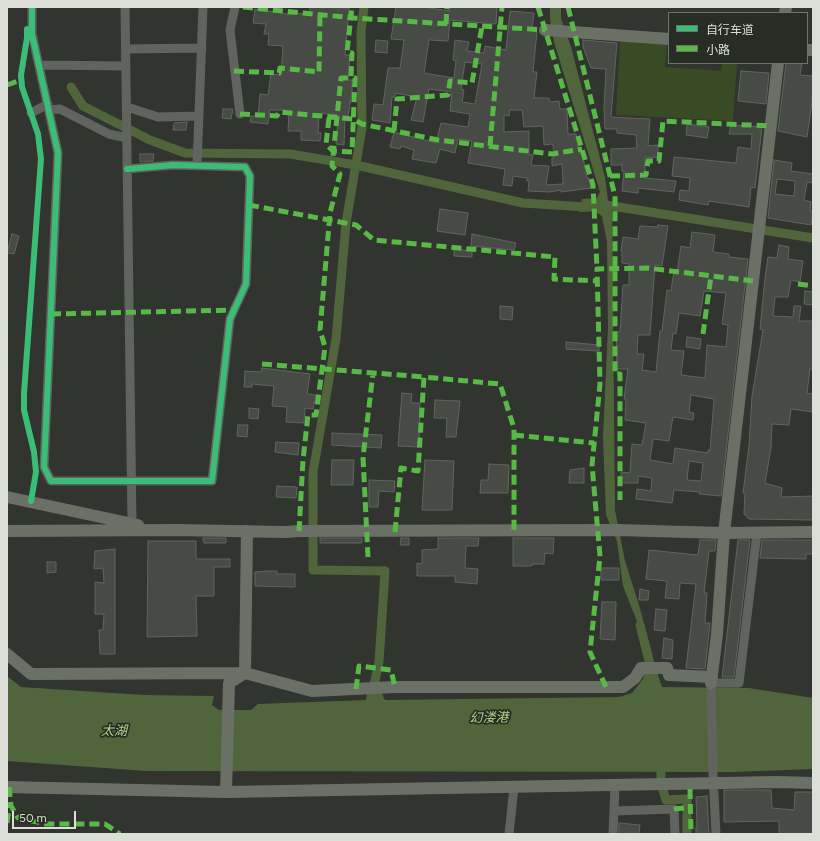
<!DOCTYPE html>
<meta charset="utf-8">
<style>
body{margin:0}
#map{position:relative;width:820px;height:841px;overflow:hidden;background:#31342f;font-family:Figtree,"Noto Sans SC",sans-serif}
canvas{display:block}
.frame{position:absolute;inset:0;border:8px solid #dbdfd8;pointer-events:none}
.legend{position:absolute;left:668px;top:12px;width:140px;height:52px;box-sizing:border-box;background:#272d22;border:1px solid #6f746b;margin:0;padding:5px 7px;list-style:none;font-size:12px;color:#dbdfd8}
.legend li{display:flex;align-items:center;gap:8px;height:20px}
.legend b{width:20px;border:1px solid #6f746b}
.scale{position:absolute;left:12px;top:811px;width:64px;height:18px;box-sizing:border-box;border:2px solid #dbdfd8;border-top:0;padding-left:5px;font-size:12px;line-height:14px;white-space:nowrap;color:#dbdfd8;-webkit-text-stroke:3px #272d22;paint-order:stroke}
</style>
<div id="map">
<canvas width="820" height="841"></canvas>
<div class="frame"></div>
<ul class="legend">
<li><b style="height:5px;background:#3abd76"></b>自行车道</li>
<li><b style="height:5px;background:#58b947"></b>小路</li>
</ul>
<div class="scale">50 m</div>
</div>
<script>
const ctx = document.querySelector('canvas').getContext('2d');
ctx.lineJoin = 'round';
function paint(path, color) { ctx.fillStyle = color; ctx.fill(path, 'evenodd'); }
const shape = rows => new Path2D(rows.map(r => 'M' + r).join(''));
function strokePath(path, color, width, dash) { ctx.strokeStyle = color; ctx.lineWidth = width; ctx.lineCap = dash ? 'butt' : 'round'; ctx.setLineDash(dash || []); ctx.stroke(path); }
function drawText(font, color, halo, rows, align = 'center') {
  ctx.font = font + ' Figtree,"Noto Sans SC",sans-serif'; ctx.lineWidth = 3.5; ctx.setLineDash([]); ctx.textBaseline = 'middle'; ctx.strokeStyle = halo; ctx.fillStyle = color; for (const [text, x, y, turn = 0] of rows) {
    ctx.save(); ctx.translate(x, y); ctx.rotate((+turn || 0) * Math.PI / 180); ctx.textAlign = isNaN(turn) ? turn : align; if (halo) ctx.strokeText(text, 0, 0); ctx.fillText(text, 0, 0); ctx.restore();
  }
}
const green = shape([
 [620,40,667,43,665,67,721,71,722,63,737,63,733,121,616,115]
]);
const water = shape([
 [550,7,561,7,561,18,571,47,605,177,608,201,612,203,615,510,625,561,639,605,657,672,662,687,749,688,813,698,813,769,733,772,146,771,7,761,7,676,21,687,144,695,214,696,212,705,219,710,251,710,258,704,366,700,367,691,380,690,385,700,619,697,632,693,643,679,649,652,623,586,617,541,606,515,603,437,608,328,607,242,602,216,594,211,579,212,582,199,597,198,600,192,554,42,550,19]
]);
const canal = shape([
 [364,7,361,32,362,128,346,223,336,339,313,472,313,570,385,571,379,662,372,694],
 [71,87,83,106,150,140,185,153,290,154,356,165,523,203,587,207,606,205,813,238],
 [640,625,651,669],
 [661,761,661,784,666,800,687,799,687,834]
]);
const building = shape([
 [310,7,349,8,345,55,350,55,348,80,352,80,352,92,348,116,345,116,344,145,336,144,338,115,322,113,322,115,319,115,318,133,321,133,320,141,301,140,301,131,288,131,289,112,284,110,270,110,268,124,250,122,251,116,258,116,260,94,268,95,271,74,281,75,283,46,268,45,269,34,264,34,266,24,253,23,255,9,293,15,293,13,309,14,310,7],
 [396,7,424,7,449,11,450,7,497,7,496,24,450,20,448,41,429,40,424,73,454,78,456,61,453,60,455,40,469,42,467,51,484,53,485,46,506,50,510,11,534,13,532,31,537,32,533,72,537,72,534,98,549,98,550,102,559,101,560,109,567,109,568,134,576,134,579,153,582,152,587,178,589,178,591,188,561,192,561,190,549,192,528,191,529,181,527,181,527,178,513,176,512,186,503,185,505,169,468,163,472,141,458,139,455,153,440,149,436,163,412,159,414,150,401,146,400,149,390,147,394,132,436,143,441,123,468,127,470,114,450,111,452,92,429,89,423,122,411,120,417,97,395,93,395,97,392,97,390,123,372,120,374,104,383,105,388,68,400,68,404,40,391,39,396,7],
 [465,62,482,64,475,104,462,102,464,90,461,89,465,62],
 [510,110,522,110,524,127,543,126,544,145,553,144,554,158,552,158,552,166,562,164,563,184,546,185,549,166,531,165,533,155,529,154,529,131,504,132,504,115,509,116,510,110],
 [376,40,388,41,387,53,375,52,376,40],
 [583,40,617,43,611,117,650,119,648,146,658,145,658,157,645,158,645,178,676,181,674,192,638,188,638,193,622,191,624,171,622,171,622,165,611,165,611,149,637,148,636,135,617,133,617,129,605,129,604,108,606,69,591,68,583,47,583,40],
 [786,63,802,63,800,75,813,76,812,102,807,137,778,131,786,63],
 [741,71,769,73,766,104,738,101,741,71],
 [223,109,233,109,231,119,222,118,223,109],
 [187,122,186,130,173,130,174,123,187,122],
 [687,124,709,127,707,138,686,135,687,124],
 [731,125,762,127,755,188,751,187,749,207,709,201,708,205,679,200,680,190,689,191,690,178,672,176,674,157,736,163,738,147,751,149,752,134,729,134,731,125],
 [140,154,154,154,153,161,140,162,140,154],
 [774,160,792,163,791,171,813,174,813,183,807,182,804,200,811,202,810,211,813,211,811,225,768,218,774,160],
 [777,179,795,181,794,196,775,194,777,179],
 [440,209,468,213,465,235,437,231,440,209],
 [658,225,668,226,662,266,655,265,650,335,638,335,637,354,644,354,642,370,656,372,660,331,662,331,667,290,671,291,674,271,677,272,681,246,690,248,692,232,715,235,713,252,729,254,729,257,748,259,721,496,699,494,700,492,674,490,672,503,636,499,637,489,651,491,652,478,638,476,638,483,621,483,621,472,630,473,632,444,642,445,646,423,625,420,626,399,624,399,628,369,617,369,616,332,620,332,623,285,629,285,629,264,622,263,622,252,621,251,623,237,638,239,640,226,658,227,658,225],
 [704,291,726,293,722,324,728,325,726,347,707,345,705,378,681,375,684,351,671,350,673,333,676,334,679,313,700,316,704,291],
 [691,395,714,399,710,451,708,450,708,453,675,448,673,464,650,460,653,439,669,441,673,417,693,420,694,413,689,412,691,395],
 [689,461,703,463,701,481,687,480,689,461],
 [12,234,19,236,14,254,7,253,12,234],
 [472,234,516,243,514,250,471,246,472,234],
 [779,245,789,247,788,259,803,261,800,282,791,280,788,297,775,297,773,316,793,317,794,306,801,306,799,321,813,321,813,369,810,369,807,393,813,394,813,412,791,409,789,425,772,424,771,448,765,483,782,488,781,497,813,496,813,520,749,519,744,514,745,493,743,493,749,446,752,396,763,330,760,329,765,278,768,257,777,258,779,245],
 [454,249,472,251,472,257,454,256,454,249],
 [805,291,813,292,813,305,804,304,805,291],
 [500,306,513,307,512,320,500,319,500,306],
 [687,337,701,339,700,349,686,347,687,337],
 [566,342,599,345,599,351,566,349,566,342],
 [262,368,310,374,307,394,316,395,313,409,305,408,304,423,286,422,287,407,272,406,274,386,252,384,252,387,244,387,245,371,261,372,262,368],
 [402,393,412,394,411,403,420,403,419,447,398,446,402,393],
 [435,400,460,401,456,437,446,437,447,418,434,418,435,400],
 [249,408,259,409,258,419,249,418,249,408],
 [238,425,248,425,247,437,237,436,238,425],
 [332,433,382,435,381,448,332,445,332,433],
 [276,442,299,443,298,455,275,452,276,442],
 [332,460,354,460,353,485,331,485,332,460],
 [425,460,454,461,452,510,422,510,425,460],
 [489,464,509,465,508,493,480,493,481,480,488,480,489,464],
 [584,468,584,483,569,483,570,470,584,468],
 [369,480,395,481,394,492,379,491,378,507,369,507,369,480],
 [277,486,297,487,296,498,276,497,277,486],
 [203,538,226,538,226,543,204,543,203,538],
 [320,538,362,538,362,543,320,543,320,538],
 [401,538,409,538,409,545,400,545,401,538],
 [438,538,479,538,478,546,466,546,465,568,478,569,477,584,455,582,455,576,417,576,417,563,422,564,422,550,438,549,438,538],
 [513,538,554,538,553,554,545,553,544,564,532,564,532,566,513,566,513,538],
 [700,540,716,540,715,551,709,551,704,593,707,593,705,623,710,623,705,669,686,668,696,584,680,583,679,599,665,598,667,581,646,579,649,550,698,555,700,540],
 [738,540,750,540,734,677,722,677,738,540],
 [762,540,813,540,813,554,806,554,806,559,760,558,762,540],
 [148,541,196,541,196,559,230,559,230,567,214,567,214,596,196,596,197,636,147,637,148,541],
 [115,549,115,654,100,654,99,630,103,630,104,614,95,614,95,582,104,583,103,568,94,569,95,551,115,549],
 [47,562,56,562,56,572,47,573,47,562],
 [601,568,619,568,619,580,601,580,601,568],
 [267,571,277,571,277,574,295,574,295,587,255,586,255,572,267,571],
 [640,589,649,591,648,600,639,600,640,589],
 [602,602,616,602,615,640,600,639,602,602],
 [656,609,667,610,665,631,654,630,656,609],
 [664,638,673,640,672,659,662,658,664,638],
 [724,790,771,790,772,808,794,810,795,792,813,792,813,834,779,834,779,821,724,822,724,790],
 [707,796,709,834,696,834,696,827,697,827,696,797,707,796],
 [619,823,640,825,639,834,619,834,619,823]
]);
const street = shape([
 [32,7,32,34,58,153,44,467,51,481,212,481,230,319,246,284,250,176,245,167,173,165,127,169],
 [125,7,132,523],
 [235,7,230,30,240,114],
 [126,49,202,48],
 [39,65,126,66],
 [127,107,158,117,199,116],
 [49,110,60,109,109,134,127,138],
 [31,113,48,104],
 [197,166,203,7],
 [614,811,674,809,675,834],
 [509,834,514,787],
 [613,834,615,785],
 [716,834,713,774,711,683,739,683,757,533]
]);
const secondary = shape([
 [785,13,786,7],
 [545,30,669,39],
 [807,50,813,50],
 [7,497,138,525],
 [7,531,177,530,285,532,299,531,616,530,724,533,813,532],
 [7,654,31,674,245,673,312,691,395,687,623,687,635,678,641,668,667,668,669,675,712,677],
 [711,683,717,634,724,533,778,63],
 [7,787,226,792,776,782,813,783],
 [226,792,229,683,245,673,247,531]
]);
const quiet = shape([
 [243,7,354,18,545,30],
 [538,7,593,185,597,269],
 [568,7,615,196,615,374,620,374,620,500],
 [446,24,447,7],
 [234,71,279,73,280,68,319,72,320,15],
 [7,85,21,80],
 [240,114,277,116,279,112,353,119,362,124,438,140,552,154,582,149],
 [329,118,326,144,333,151,352,152,355,78,351,78],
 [394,131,397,99,448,95,450,81,472,83,482,26],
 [490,146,502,7],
 [610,176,646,175,648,161,659,161,663,121,771,126],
 [249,205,356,225,374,240,555,257,554,279,597,281],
 [798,284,813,286],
 [51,314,235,310],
 [703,334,711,276],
 [262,364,424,377],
 [514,435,594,443],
 [299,531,303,460,308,415,316,415,325,347,320,330,330,213,340,174,332,166,341,78,351,78,352,53,347,52,352,7],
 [395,532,401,468,418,471,424,377,500,384,514,428,514,531],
 [368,557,363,457,373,373],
 [606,687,590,652,600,556,592,465,600,384,597,269,647,268,753,281],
 [356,689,359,666,391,670,395,687],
 [9,787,11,806,18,818,46,824,105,824,120,834],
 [690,789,691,834],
 [674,809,692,807],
 [7,823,10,803]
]);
const cycleway = shape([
 [32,7,32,34,58,153,44,467,51,481,212,481,230,319,246,284,250,176,245,167,173,165,127,169],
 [27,29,27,38,21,75,22,87,38,134,41,159,24,393,24,410,34,452,36,472,31,501]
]);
const waterNames = [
 ["幻溇港",489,718,-1],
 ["太湖",114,731]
];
paint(green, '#394b25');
paint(water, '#50653c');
strokePath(canal, '#50653c', 9);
paint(building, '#474a45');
strokePath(building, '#61645f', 1);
strokePath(street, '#61645e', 9);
strokePath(secondary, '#6b7067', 12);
strokePath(quiet, '#58b947', 5, [10, 5]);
strokePath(cycleway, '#3abd76', 6);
drawText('italic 13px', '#aed48c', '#272d22', waterNames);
</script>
